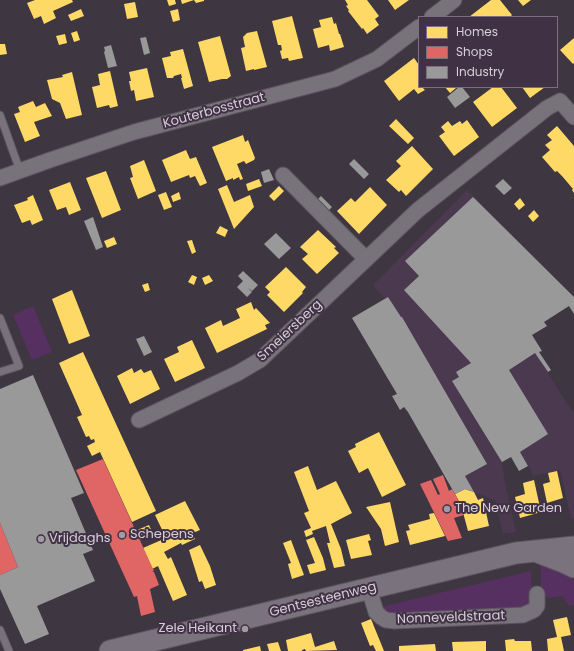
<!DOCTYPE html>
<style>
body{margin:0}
#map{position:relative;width:574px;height:651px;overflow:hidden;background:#3e3640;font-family:Poppins,sans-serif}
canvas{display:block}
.legend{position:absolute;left:418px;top:16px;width:140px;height:72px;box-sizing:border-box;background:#403244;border:1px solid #7c7080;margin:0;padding:5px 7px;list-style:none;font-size:12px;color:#d7ced9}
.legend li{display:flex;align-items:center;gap:8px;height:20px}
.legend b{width:20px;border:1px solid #7c7080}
</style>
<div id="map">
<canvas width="574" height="651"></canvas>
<ul class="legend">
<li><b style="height:11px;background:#ffd966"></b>Homes</li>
<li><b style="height:11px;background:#e06666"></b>Shops</li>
<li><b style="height:11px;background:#999"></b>Industry</li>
</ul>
</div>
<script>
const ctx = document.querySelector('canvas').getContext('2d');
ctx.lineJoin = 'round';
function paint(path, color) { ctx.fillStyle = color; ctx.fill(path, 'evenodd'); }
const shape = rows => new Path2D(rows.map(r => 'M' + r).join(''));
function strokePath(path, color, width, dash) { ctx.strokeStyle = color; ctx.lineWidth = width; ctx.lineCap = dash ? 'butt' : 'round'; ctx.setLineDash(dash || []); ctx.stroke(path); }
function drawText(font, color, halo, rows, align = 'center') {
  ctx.font = font + ' Poppins,sans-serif'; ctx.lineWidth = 4; ctx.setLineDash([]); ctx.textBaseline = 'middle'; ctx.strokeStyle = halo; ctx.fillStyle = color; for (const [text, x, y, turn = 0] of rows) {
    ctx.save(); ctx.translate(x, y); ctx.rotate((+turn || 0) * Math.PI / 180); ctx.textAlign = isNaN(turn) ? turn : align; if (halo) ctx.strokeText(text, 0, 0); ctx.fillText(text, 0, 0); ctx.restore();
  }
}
const built = shape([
 [467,190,574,297,574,314,568,306,524,335,574,414,574,518,571,519,560,470,533,476,531,471,520,452,502,462,505,483,516,532,503,534,495,500,465,489,455,494,352,318,385,299,373,285]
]);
const green = shape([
 [33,306,52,352,32,360,13,315],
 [540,564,547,565,565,572,574,580,574,605,569,606,562,596,548,598,544,595,541,591,541,573],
 [531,571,532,597,531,604,527,608,389,615,381,607]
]);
const homes = shape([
 [35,0,72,0,73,2,53,11,56,18,44,24,41,16,34,19,27,3],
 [167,0,175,0,176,4,169,6],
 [181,0,204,0,204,1,196,3,194,0,182,4],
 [345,0,367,0,379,16,375,19,379,25,367,34,363,28,362,29,348,11,349,10,346,6,348,5],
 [388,0,409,0,395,10],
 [491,0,500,0,512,15,510,17,469,17],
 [518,0,531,0,523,6],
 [135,2,138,17,127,19,124,4],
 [81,9,84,16,71,21,68,15],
 [178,9,180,20,173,22,170,11],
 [292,16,303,58,289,61,288,58,282,59,280,51,282,50,281,45,278,45,272,21],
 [332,17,334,24,336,23,339,34,340,34,344,47,330,51,329,45,318,48,313,29,321,27,319,20],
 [77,31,80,40,74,42,71,33],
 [257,31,267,67,254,70,254,69,246,71,241,48,245,47,243,37,247,33],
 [65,34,67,43,59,45,56,36],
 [220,36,231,76,227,79,222,79,209,82,198,42],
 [574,38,574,63,573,64,560,50],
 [0,44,5,44,7,54,0,55],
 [183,49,193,86,184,89,181,78,182,78,181,74,174,76,173,78,167,78,162,58,171,56,170,52],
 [414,58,419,65,419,87,422,87,425,90,418,94,414,89,399,101,384,81],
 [147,68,154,97,136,101,134,90,131,91,129,81,131,81,129,72],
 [110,71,118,106,110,108,109,105,97,108,92,87,100,85,98,74],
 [72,72,82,115,66,119,60,103,52,99,47,80,63,77,62,75],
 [445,87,455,87,456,88,450,93],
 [493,87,501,87,517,108,492,127,473,102],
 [522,87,545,87,530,98],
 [33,101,36,107,45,103,52,116,34,122,40,136,25,142,14,114,20,112,18,107],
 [396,119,414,138,408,144,389,126],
 [467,120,479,137,454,156,439,136,445,132,441,127,448,121,452,126,460,121,462,124],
 [557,126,574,146,574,193,572,190,573,189,562,176,557,171,555,172,542,157,550,150,545,145,552,140,547,135],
 [243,135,245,142,248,140,255,158,254,160,246,164,244,161,237,164,243,179,240,180,239,177,233,180,233,178,226,181,212,147],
 [412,146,433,169,406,196,401,190,399,192,386,180,401,166,396,161],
 [186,150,190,159,196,157,207,183,200,186,195,176,190,178,189,175,171,182,162,160],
 [144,160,156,191,138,199,130,178,133,177,130,166],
 [106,171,121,210,102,218,86,178],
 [259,179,262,186,248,191,246,184],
 [70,182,81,210,69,215,66,207,57,210,49,190],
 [227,185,234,202,250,195,254,207,234,229,218,189],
 [279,186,284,191,274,201,269,196],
 [370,187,387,205,359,234,337,211,351,198,355,202],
 [166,192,172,207,164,210,158,195],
 [179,192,181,199,173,202,171,196],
 [33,195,43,220,32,225,30,220,22,223,14,205,28,200,27,198],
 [520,198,525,205,519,210,514,204],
 [534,210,539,216,533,222,528,216],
 [220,226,228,230,225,237,216,233],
 [318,230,336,247,334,248,339,253,317,274,302,259,308,254,300,247],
 [114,237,117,244,107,248,104,241],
 [192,240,196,252,192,254,187,241],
 [286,267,306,287,302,292,303,293,284,312,267,295,270,292,265,287],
 [192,275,197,277,194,285,188,282],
 [209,275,213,281,205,285,202,278],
 [148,283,150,290,145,292,142,285],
 [72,290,90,336,69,344,52,299],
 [251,302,254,310,256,308,270,323,265,325,267,329,217,353,205,328,221,320,223,326,240,318,236,309],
 [192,340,205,368,175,382,164,359,179,352,177,347],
 [83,352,156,511,132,522,100,452,92,456,87,446,95,442,94,439,91,440,89,436,86,437,77,417,82,415,59,363],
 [132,368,134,373,141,369,144,373,151,370,160,389,130,404,117,376],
 [379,432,406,485,382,497,368,468,359,473,348,451,356,447,355,444],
 [308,466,317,490,336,481,352,513,331,524,341,549,345,566,334,568,327,543,330,543,326,526,312,531,313,534,306,537,304,531,311,528,304,513,309,511,294,472],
 [557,471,563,498,547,503,543,484,550,482,548,473],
 [534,480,541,512,520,518,515,497,525,494,523,483],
 [465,489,474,492,478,500,483,498,489,526,468,531,461,505,455,494],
 [185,501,200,530,193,533,195,539,182,545,181,543,164,552,168,559,171,557,187,595,173,601,158,566,152,569,143,548,166,538,155,515],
 [390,502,399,542,385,546,381,529,366,507],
 [434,513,445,536,410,545,406,531,410,530,408,525,430,519,429,514],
 [149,525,153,534,140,540,135,531],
 [369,534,371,540,368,541,372,555,351,559,346,540],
 [314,537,323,558,326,570,310,574,307,565,315,563,306,540],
 [291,540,304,575,292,579,288,564,291,563,283,543],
 [200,545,210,566,216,585,205,589,202,581,199,582,189,550],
 [567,617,571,635,561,637,564,651,548,651,547,639,557,637,553,620],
 [371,619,384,651,376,651,373,645,370,646,361,623],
 [311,633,315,647,334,641,337,650,306,651,305,649,302,650,302,651,288,651,286,640],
 [514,639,515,641,531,641,532,651,506,651,505,640],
 [486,641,486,651,453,651,452,642],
 [278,642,281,651,269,651,267,644],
 [435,644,436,651,399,651,399,646],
 [260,646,261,651,243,651,243,650]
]);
const shops = shape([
 [103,459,154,571,152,572,154,572,159,585,150,589,155,612,141,616,137,596,134,597,76,470],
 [443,475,449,491,452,489,461,505,464,515,454,518,462,538,448,541,420,484,431,480,438,495,440,494,433,479],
 [0,523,18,567,0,575]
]);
const industry = shape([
 [146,37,150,53,144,55,140,38],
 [111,45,117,66,108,68,104,52,105,51,104,47],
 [459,87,462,87,470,97,455,108,447,97],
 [354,159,369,174,364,179,349,164],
 [269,169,274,180,264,183,261,172],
 [503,179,512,188,504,195,495,186],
 [321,196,332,207,326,213,315,202],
 [473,197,574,297,574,314,569,306,544,322,547,326,532,335,542,351,539,352,551,370,548,372,535,353,509,370,548,434,520,452,528,466,519,471,511,457,502,462,452,381,459,377,456,372,471,363,404,290,419,276,405,261],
 [93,217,103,247,96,250,84,221],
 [276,233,291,248,279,259,264,244],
 [243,271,258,285,252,291,248,288,252,292,247,297,237,287,243,281,238,276],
 [388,297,401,317,402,317,487,464,465,476,474,492,465,489,455,494,408,412,404,407,400,410,392,396,397,394,352,318],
 [144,336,152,352,144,356,136,339],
 [33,375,84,493,71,498,93,550,83,554,95,581,37,606,49,634,25,644,0,589,0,575,18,567,0,523,0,389]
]);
const service = shape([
 [0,115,20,171],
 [0,318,19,366,0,372],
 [0,630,9,651]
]);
const minor = shape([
 [432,17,454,0],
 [283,175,366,259],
 [0,178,50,160,134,132,335,79,377,59,419,27],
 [139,420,238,373,260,360,418,210,547,108,560,101,574,117],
 [369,589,376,612,381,617,386,620,395,621,523,615,534,610,537,606,537,594]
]);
const secondary = shape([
 [540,553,566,563,574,567],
 [110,651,516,553,574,547]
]);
const markers = [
 [447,509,4,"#a199a3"],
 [122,535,4,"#a199a3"],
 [41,539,4,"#a199a3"],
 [245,629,4,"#a199a3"]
];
const streetNames = [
 ["Kouterbosstraat",214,111,-15],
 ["Smeiersberg",290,331,-43],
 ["Gentsesteenweg",323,600,-14],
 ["Nonneveldstraat",451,618,-2]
];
const poiNames = [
 ["The New Garden",455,509],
 ["Schepens",130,535],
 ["Vrijdaghs",49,539],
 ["Zele Heikant",237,629,"right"]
];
paint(built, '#4a394f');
paint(green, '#573062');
paint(homes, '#ffd966');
paint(shops, '#e06666');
paint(industry, '#999');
strokePath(service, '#5b545d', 9);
strokePath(minor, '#5b545d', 17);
strokePath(secondary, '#5b545d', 23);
strokePath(service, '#78727a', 7);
strokePath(minor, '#78727a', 15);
strokePath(secondary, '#7a727c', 21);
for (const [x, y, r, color] of markers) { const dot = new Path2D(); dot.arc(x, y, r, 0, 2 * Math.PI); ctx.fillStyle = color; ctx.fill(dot); strokePath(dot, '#403244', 1.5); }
drawText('13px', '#d7ced9', '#403244', streetNames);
drawText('13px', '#d7ced9', '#403244', poiNames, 'left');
</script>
